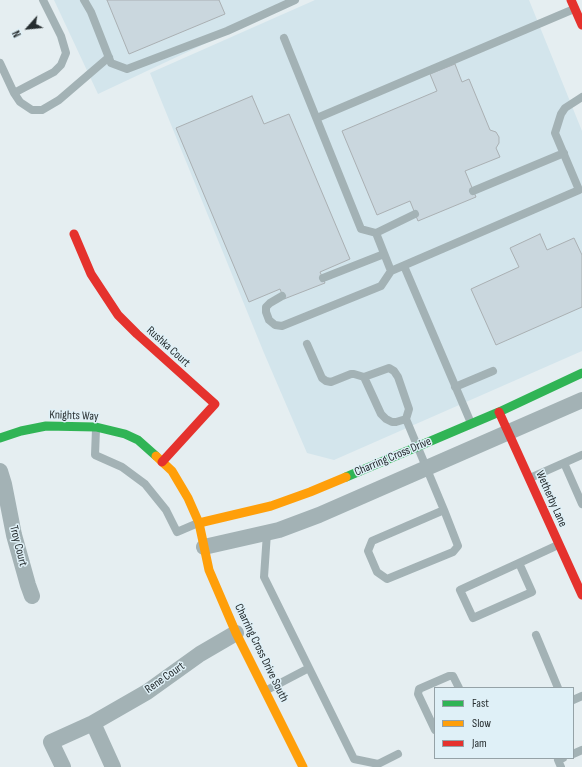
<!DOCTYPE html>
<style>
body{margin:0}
#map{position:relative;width:582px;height:767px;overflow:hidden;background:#e5eef1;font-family:"Sofia Sans Condensed",sans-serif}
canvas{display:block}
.legend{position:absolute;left:434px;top:687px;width:140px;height:72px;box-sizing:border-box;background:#dff0f7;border:1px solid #95a2a7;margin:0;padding:5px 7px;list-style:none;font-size:12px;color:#262d2f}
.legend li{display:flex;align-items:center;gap:8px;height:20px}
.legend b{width:20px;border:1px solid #95a2a7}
.north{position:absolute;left:8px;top:8px;width:40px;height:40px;-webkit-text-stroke:3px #dff0f7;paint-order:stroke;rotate:243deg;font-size:11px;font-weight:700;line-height:16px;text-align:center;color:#262d2f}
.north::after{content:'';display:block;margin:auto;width:14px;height:18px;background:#262d2f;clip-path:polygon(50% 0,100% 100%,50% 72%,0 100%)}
</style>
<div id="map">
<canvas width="582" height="767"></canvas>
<ul class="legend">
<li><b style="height:5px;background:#30b455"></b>Fast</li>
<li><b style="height:5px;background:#ff9f0a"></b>Slow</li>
<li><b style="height:5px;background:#e5322d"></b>Jam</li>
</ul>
<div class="north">N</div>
</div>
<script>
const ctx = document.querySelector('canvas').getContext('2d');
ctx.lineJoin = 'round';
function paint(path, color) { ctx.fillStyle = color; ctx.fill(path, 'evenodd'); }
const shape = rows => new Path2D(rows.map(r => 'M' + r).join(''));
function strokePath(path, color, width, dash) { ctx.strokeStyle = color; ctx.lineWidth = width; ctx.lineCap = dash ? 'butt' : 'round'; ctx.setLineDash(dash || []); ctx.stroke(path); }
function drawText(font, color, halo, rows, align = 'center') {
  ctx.font = font + ' "Sofia Sans Condensed",sans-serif'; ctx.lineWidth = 3; ctx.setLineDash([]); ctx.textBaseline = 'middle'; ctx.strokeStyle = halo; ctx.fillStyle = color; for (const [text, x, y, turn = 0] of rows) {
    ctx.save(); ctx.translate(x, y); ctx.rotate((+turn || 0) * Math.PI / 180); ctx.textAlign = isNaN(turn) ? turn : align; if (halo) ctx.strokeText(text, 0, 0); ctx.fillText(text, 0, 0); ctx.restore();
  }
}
const built = shape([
 [54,0,298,0,98,94],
 [315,0,529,0,582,131,582,351,334,460,307,453,264,353,150,73]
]);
const building = shape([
 [107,0,219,0,225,14,129,54,107,0],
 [455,64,462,82,469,79,490,130,496,132,499,137,499,143,496,148,500,157,465,171,476,197,418,221,410,201,377,215,342,131,437,91,430,74,455,64],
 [252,96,264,124,289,114,350,259,320,272,325,283,284,299,280,289,249,302,176,128,252,96],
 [540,234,547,250,574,238,582,255,582,307,496,345,471,289,519,267,510,248,540,234]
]);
const lane = shape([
 [84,0,91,12,111,63,127,69,227,31,295,0],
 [284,38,361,229,376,233,391,271],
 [0,63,14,93,20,102,32,110,42,110,59,100,109,57],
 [14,93,54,72,61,65,66,53,61,36,43,0],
 [317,118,574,9],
 [473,191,564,153],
 [376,233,415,214],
 [404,266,471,423],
 [323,278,384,254],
 [282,296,270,303,266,307,266,312,269,320,275,325,282,326,381,286,391,271,579,190,555,133,561,114,565,108,582,97],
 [307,344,322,378,326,381,331,382,351,374,354,374,364,377],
 [455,387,493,371],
 [406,419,396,422,392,422,386,419,381,414,364,377,389,368,394,371,398,377,409,409,406,419,444,510,458,546,453,552,387,579,377,572,368,551,372,541,444,510],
 [96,429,95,455,122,467,145,484,166,510,177,532,198,523],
 [564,463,582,504],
 [530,478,582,455],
 [267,533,264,577,354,759,378,764,398,754],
 [519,563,532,592,473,618,460,590,519,563,558,545],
 [536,635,558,688],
 [265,691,309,668],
 [573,700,582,696],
 [435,730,418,694,419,689,449,676,453,676,459,688],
 [573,754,582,750],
 [561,767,558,760,563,758]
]);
const street = shape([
 [0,471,4,484,14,535,28,585,32,596],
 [204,547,279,530,319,515,582,400],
 [93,723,147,692,200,654,236,633],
 [63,767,51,742,93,723,113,767]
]);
const fast = shape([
 [0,438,21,431,46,426,96,427,125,434,138,440,156,456],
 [346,477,499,412,582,373]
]);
const slow = shape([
 [156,456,172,471,188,498,199,523,209,570,236,633,303,767],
 [199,523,271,506,310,492,346,477]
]);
const jam = shape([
 [571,0,582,25],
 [74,234,91,274,118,315,137,334,215,404,162,462],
 [499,412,582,595]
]);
const streetNames = [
 ["Rushka Court",168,347,42],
 ["Knights Way",74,416,2],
 ["Charring Cross Drive",393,457,-23],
 ["Wetherby Lane",551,499,66],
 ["Troy Court",18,546,76],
 ["Charring Cross Drive South",261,653,64],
 ["Rene Court",165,678,-35]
];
paint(built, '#d3e5ec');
paint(building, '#cad7de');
strokePath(building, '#aab0b3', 1);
strokePath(lane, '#a3b2b5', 8);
strokePath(street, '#a3b2b5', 16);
strokePath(fast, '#30b455', 9);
strokePath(slow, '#ff9f0a', 9);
strokePath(jam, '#e5322d', 9);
drawText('12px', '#262d2f', '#dff0f7', streetNames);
</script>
